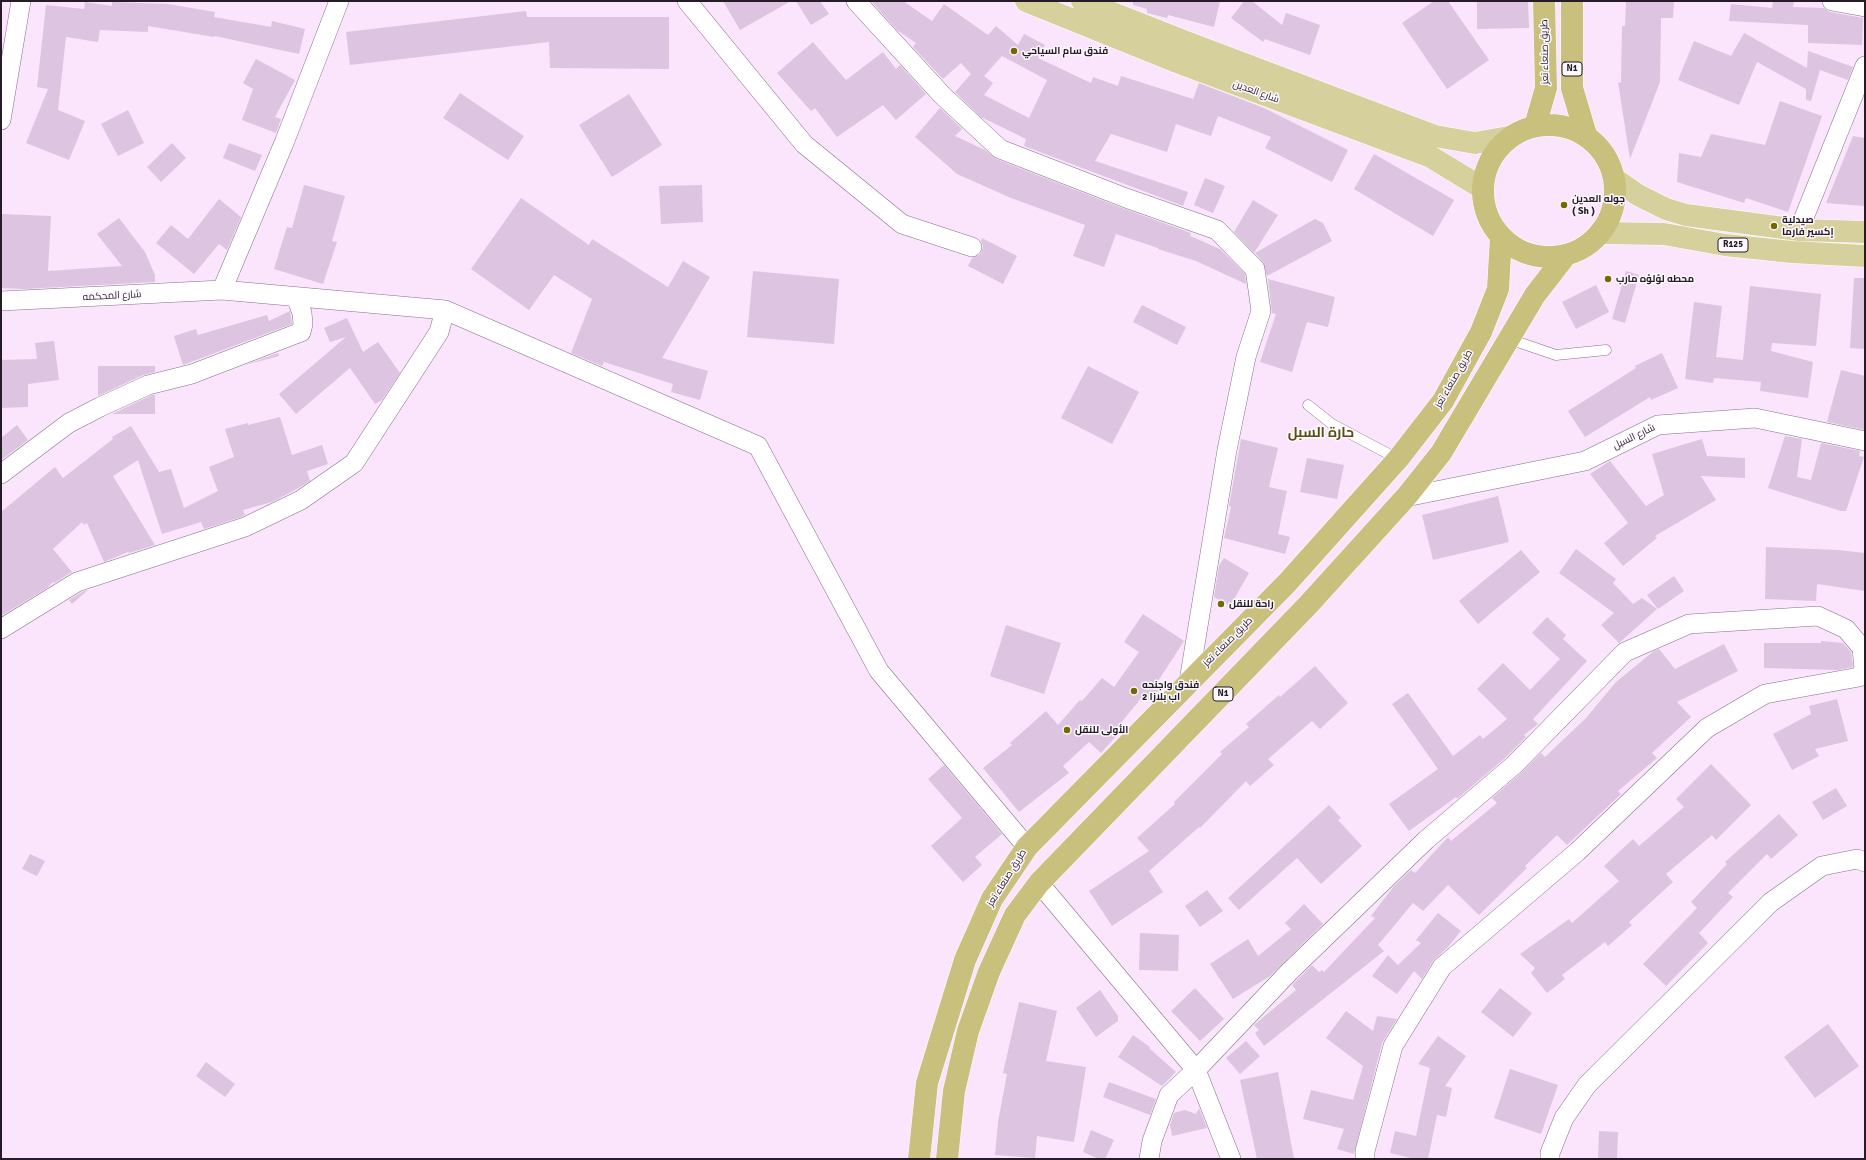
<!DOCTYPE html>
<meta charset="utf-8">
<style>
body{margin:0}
#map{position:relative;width:1866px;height:1160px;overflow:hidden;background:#fae5fd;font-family:Signika,sans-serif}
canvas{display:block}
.frame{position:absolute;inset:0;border:2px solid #251c27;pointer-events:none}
</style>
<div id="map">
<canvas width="1866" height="1160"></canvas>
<div class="frame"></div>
</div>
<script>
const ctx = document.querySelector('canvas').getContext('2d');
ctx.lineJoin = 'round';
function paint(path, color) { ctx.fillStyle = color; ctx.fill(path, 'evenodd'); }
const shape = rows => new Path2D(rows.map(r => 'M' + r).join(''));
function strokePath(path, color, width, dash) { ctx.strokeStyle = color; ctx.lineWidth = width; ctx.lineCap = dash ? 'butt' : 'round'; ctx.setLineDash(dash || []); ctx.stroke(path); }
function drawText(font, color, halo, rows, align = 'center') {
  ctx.font = font + ' Signika,Cairo,sans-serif'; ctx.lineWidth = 3; ctx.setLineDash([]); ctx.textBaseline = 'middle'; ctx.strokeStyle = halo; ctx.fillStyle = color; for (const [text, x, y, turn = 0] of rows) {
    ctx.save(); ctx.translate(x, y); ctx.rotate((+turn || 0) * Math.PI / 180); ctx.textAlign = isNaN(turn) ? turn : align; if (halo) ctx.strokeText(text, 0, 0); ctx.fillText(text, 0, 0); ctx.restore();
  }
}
const building = shape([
 [723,1,791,1,740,30],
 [796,1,820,1,829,14,811,25],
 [871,1,903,1,932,21,944,4,988,35,996,26,1018,45,1024,34,1045,45,1038,58,1091,83,1093,77,1118,86,1121,76,1193,99,1199,83,1264,108,1348,150,1332,182,1265,148,1271,137,1218,116,1211,136,1176,124,1167,152,1111,134,1095,161,1188,192,1183,206,1024,146,1026,139,981,117,955,92,971,74,961,63,943,79,913,47,916,43,897,30],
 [1002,56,1047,80,1029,118,984,95,993,83,984,76],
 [1133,1,1220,1,1214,27,1168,15,1167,18,1147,13,1147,9,1133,5],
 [1244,1,1252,1,1282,25,1286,13,1320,25,1310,55,1265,39,1263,42,1231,18],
 [1434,1,1448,1,1489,60,1447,89,1402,23],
 [1477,1,1528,1,1529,28,1477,29],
 [1626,1,1674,1,1673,18,1661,18,1660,82,1630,159,1618,82,1621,83,1622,26,1625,26],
 [1773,1,1794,1,1793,7,1824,8,1830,12,1863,18,1862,45,1808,43,1808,25,1729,21,1731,4,1772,8],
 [85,2,112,6,112,2,168,4,215,12,214,17,271,27,272,21,305,29,299,54,215,36,214,37,148,26,148,32,100,30,98,42,66,37,58,110,85,121,69,160,26,143,48,89,37,87,46,5,84,9],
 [526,11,527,17,669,17,669,69,550,68,549,42,350,65,346,32],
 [1744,33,1807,68,1808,51,1853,67,1848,80,1820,70,1811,101,1806,100,1806,89,1757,62,1739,105,1678,80,1694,41,1731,56],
 [813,42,846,80,883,52,896,69,900,65,926,94,896,120,883,105,837,137,815,108,811,111,777,73],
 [256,59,295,80,275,117,281,119,276,133,242,120,253,89,243,83],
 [460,93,524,136,508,160,443,118],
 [629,94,662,145,612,177,579,125],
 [1780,101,1822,116,1788,212,1746,198,1744,203,1677,182,1679,153,1701,157,1711,134,1765,145],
 [940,108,962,129,955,136,985,150,996,159,1122,208,1191,233,1190,236,1220,249,1245,274,1246,284,1196,261,1158,249,1158,248,1116,234,1104,267,1073,256,1085,225,1011,198,957,174,915,137],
 [128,110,144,143,118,156,101,124],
 [1853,136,1865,138,1865,206,1826,203],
 [172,143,186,158,161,182,147,167],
 [229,143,262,155,255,171,223,158],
 [1374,154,1454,200,1433,236,1354,189],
 [1205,178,1225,186,1213,213,1194,205],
 [304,185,345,196,332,241,337,242,323,284,274,269,287,227,292,228],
 [702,185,703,222,661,224,659,186],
 [521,198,589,245,592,239,668,287,683,261,710,277,662,358,708,371,700,400,671,392,673,384,604,362,602,366,571,353,592,299,554,275,529,310,471,269],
 [219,199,241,217,227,250,219,244,194,274,156,243,171,225,188,239],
 [1253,200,1278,215,1254,253,1234,232],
 [1,214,51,216,48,271,122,266,97,234,119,218,145,252,155,275,155,282,23,289,1,288],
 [1315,219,1323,223,1332,241,1267,276,1263,262,1255,253],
 [982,238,1017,256,1003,284,968,266,972,258,979,255,982,251,983,245,981,241],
 [753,271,839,279,834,344,747,337],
 [1626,271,1639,275,1625,323,1612,319],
 [1854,278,1865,278,1865,349,1850,348],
 [1268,279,1335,297,1328,327,1307,322,1292,372,1260,362,1276,314,1272,313],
 [1596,285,1609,312,1576,329,1562,302],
 [1750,286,1821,294,1816,346,1772,343,1771,351,1813,362,1808,398,1760,391,1761,382,1714,378,1713,383,1685,379,1694,302,1722,306,1716,357,1743,360],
 [1142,305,1186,327,1177,345,1133,322],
 [290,311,292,324,183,365,174,336,196,329,198,335,267,315,269,321],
 [347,318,363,352,378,342,400,373,382,400,375,404,350,368,296,414,279,394,346,337,330,342,324,328],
 [54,341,59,380,28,384,28,407,1,408,1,360,37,359,35,343],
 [278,353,279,356,245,365],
 [1662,353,1678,388,1651,400,1650,397,1585,437,1568,411,1636,368,1635,366],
 [98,366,155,366,155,372,143,375,98,396],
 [1088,366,1139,392,1112,444,1061,418],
 [1841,370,1865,376,1865,430,1827,422],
 [152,395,155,395,155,414,112,414],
 [280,417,292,455,322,445,328,464,307,471,310,481,295,490,272,502,243,510,245,515,241,517,204,529,201,522,162,534,138,460,113,476,155,545,129,553,128,552,104,562,87,523,84,525,82,522,53,549,72,572,54,583,53,582,47,588,1,616,1,512,55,467,63,478,113,439,112,437,131,426,159,472,171,469,184,508,218,491,209,467,234,457,225,429,248,423,248,425],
 [17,425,28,440,1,460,1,438],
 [1785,436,1802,439,1797,477,1811,480,1821,443,1860,451,1859,456,1864,457,1846,511,1841,511,1768,488],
 [1241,439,1278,448,1269,487,1287,491,1278,534,1290,537,1285,554,1224,538,1231,507,1229,506],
 [1702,439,1707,456,1745,458,1745,478,1701,476,1716,500,1655,536,1657,538,1623,566,1604,543,1628,523,1590,474,1610,461,1646,506,1664,495,1652,454],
 [1307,458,1344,465,1337,499,1300,492],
 [1498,496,1509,542,1433,560,1422,515],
 [1766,547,1838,550,1865,553,1865,591,1817,584,1816,601,1765,599],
 [1576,549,1616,579,1613,583,1633,604,1642,598,1657,609,1619,643,1601,625,1614,613,1559,573],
 [1521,550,1540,572,1478,624,1459,601],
 [1224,558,1249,573,1230,606,1214,597,1219,566],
 [1674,576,1684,591,1658,609,1647,595],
 [88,590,72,604,69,600,82,592],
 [1143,614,1184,641,1158,681,1163,684,1150,701,1143,696,1115,730,1119,733,1101,753,1089,742,1063,766,1069,773,1019,812,983,768,1012,745,1010,743,1046,711,1058,725,1080,700,1082,701,1102,678,1114,687,1139,652,1124,642],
 [1547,617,1566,635,1563,639,1587,661,1533,719,1538,724,1524,735,1526,737,1506,757,1457,799,1456,797,1409,831,1389,804,1438,769,1392,704,1408,693,1453,756,1480,735,1483,739,1507,719,1477,689,1503,663,1530,690,1560,659,1532,633],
 [1006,625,1061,643,1044,694,990,676],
 [1821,641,1843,643,1851,652,1853,667,1838,670,1764,668,1764,643,1821,643],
 [1724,644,1738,671,1677,702,1691,717,1652,753,1657,758,1618,791,1621,794,1567,845,1557,835,1525,866,1527,868,1479,915,1448,885,1423,911,1413,903,1378,945,1384,951,1264,1046,1255,1033,1259,1030,1254,1025,1296,990,1292,985,1312,965,1319,972,1322,970,1324,972,1375,918,1371,916,1394,886,1411,870,1415,873,1448,837,1451,841,1497,803,1492,798,1521,773,1541,753,1545,757,1586,718,1616,682,1654,651,1659,649,1675,669],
 [1315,666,1348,703,1320,729,1312,721,1268,759,1274,765,1250,786,1246,781,1200,828,1199,827,1149,871,1163,892,1112,926,1089,891,1149,851,1137,838,1175,804,1174,802,1222,754,1220,752,1249,727,1246,724,1279,695,1280,697],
 [1837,699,1848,741,1815,749,1819,756,1792,770,1773,734,1811,714,1809,706],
 [1711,764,1751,805,1716,840,1712,835,1666,874,1673,882,1629,922,1632,925,1608,946,1605,942,1562,975,1565,979,1547,993,1531,973,1535,968,1520,954,1569,919,1572,923,1619,881,1604,866,1633,839,1639,846,1684,807,1676,799],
 [944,765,1002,834,975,857,982,865,963,882,931,846,962,818,928,779],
 [1836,788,1847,806,1823,820,1812,802],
 [1329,805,1341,818,1338,820,1362,846,1321,884,1297,858,1239,910,1228,898],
 [1779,814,1798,835,1771,859,1767,854,1728,893,1733,897,1699,933,1708,943,1666,986,1643,964,1697,908,1691,902,1727,864,1725,862],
 [30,854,45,861,37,876,22,869],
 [1207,890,1223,911,1200,927,1185,906],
 [1304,904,1323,924,1270,976,1233,999,1210,964,1248,939,1258,956,1291,929,1285,923],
 [1438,913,1461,931,1448,947,1433,961,1422,979,1414,971,1397,994,1372,976,1388,955,1398,965,1421,943,1416,940],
 [1140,933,1179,935,1178,971,1139,970],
 [1195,988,1224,1019,1200,1041,1171,1011],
 [1500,988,1532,1013,1513,1037,1481,1012],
 [1100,990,1118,1016,1118,1021,1096,1037,1076,1008],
 [1019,1002,1057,1011,1046,1061,1086,1067,1074,1142,1037,1136,1035,1158,995,1155,998,1122,1007,1074,1003,1073],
 [1346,1011,1373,1031,1377,1016,1397,1019,1382,1043,1354,1154,1337,1149,1344,1129,1303,1119,1311,1090,1353,1100,1363,1066,1326,1038],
 [1828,1024,1859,1066,1815,1098,1784,1057],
 [1133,1035,1150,1047,1149,1048,1176,1072,1162,1086,1118,1057],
 [1438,1036,1466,1056,1445,1086,1452,1088,1446,1117,1437,1115,1428,1159,1415,1159,1390,1153,1395,1131,1416,1136,1430,1068,1418,1064],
 [1246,1041,1260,1056,1240,1074,1226,1058],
 [206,1062,235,1084,225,1097,196,1076],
 [1510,1069,1558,1085,1541,1134,1494,1118],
 [1278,1072,1294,1159,1257,1159,1240,1080],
 [1109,1082,1156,1099,1150,1115,1103,1097],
 [1199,1108,1207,1128,1172,1136,1170,1125,1174,1113,1185,1110,1196,1114],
 [1091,1130,1114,1140,1105,1159,1099,1159,1083,1152],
 [1599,1131,1618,1132,1617,1159,1598,1159]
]);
const service = shape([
 [1509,339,1556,355,1606,350],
 [1308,405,1332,424,1398,459]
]);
const minor = shape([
 [687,1,804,144,902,224,972,247],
 [856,1,942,95,1000,149,1126,198,1217,230,1255,269,1261,311,1246,357,1227,450,1189,681],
 [1832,1,1865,7],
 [1,120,21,1],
 [1799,230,1865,66],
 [222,290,284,143,339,1],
 [1,301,222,290,445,310,758,446,879,671,1027,847],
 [1,474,69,423,100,407,148,385,192,374,301,332,303,324,302,313,296,297],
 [1406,497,1585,461,1658,425,1755,418,1865,441],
 [1,629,77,582,245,527,301,500,354,463,439,332,445,310],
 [1039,883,1196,1070,1231,1159],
 [1149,1159,1152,1141,1169,1095,1196,1070,1290,971,1426,840,1514,765,1625,652,1689,624,1818,616,1846,629,1862,648,1864,670,1859,677,1765,694,1707,728,1577,852,1442,967,1393,1046,1365,1151,1365,1159],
 [1550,1159,1550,1153,1564,1118,1587,1085,1771,902,1822,866,1857,859,1865,862]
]);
const primary = shape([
 [1026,1,1177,62,1431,157,1482,188],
 [1082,1,1186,42,1435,136,1475,143,1509,137],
 [1615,179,1638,195,1666,209,1686,215,1799,230,1865,232],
 [1601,233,1664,234,1725,245,1792,252,1865,256]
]);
const trunk = shape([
 [1572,1,1572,88,1586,135],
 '1483 191a66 66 0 1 1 132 0a66 66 0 1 1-132 0Z',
 [1535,126,1546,88,1544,1],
 [919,1159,927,1083,965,960,992,899,1027,847,1287,583,1398,459,1443,401,1481,332,1498,289,1501,237],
 [947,1159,954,1091,968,1031,989,972,1015,915,1039,883,1308,605,1406,497,1441,453,1535,295,1566,255]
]);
const markers = [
 [1014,51,4,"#736900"],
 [1564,205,4,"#736900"],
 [1774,226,4,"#736900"],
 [1608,279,4,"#736900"],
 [1221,604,4,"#736900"],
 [1134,691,4,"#736900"],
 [1067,730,4,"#736900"]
];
const shields = [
 [1572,69,20],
 [1733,245,30],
 [1223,694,20]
];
const shieldNames = [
 ["N1",1572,69],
 ["R125",1733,245],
 ["N1",1223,694]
];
const poiNames = [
 ["فندق سام السياحي",1022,51],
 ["جوله العدين",1572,199],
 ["( Sh )",1572,211],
 ["صيدلية",1782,220],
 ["إكسير فارما",1782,232],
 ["محطه لؤلؤه مارب",1616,279],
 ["راحة للنقل",1229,604],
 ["فندق واجنحه",1142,685],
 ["اب بلازا 2",1142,697],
 ["الأولى للنقل",1075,730]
];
const streetNames = [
 ["طريق صنعاء تعز",1545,52,-91],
 ["شارع العدين",1256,92,20],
 ["شارع المحكمه",112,296,-3],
 ["طريق صنعاء تعز",1454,379,-60],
 ["شارع السبل",1634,437,-26],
 ["طريق صنعاء تعز",1228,642,-45],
 ["طريق صنعاء تعز",1007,878,-58]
];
const districtNames = [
 ["حارة السبل",1321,433]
];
paint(building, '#ddc4e1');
strokePath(service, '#866f8a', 11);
strokePath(minor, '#866f8a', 20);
strokePath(primary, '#fff', 23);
strokePath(trunk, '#fff', 23);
strokePath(service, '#fff', 10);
strokePath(minor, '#fff', 19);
strokePath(primary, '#d6d09d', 22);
strokePath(trunk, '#c8c07c', 22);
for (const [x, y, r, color] of markers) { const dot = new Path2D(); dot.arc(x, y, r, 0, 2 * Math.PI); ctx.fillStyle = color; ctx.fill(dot); strokePath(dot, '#fdf8fe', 1.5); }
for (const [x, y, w] of shields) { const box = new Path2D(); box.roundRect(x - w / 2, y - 7, w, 14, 3); ctx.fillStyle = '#fdf8fe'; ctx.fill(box); strokePath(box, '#251c27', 1); }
drawText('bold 9px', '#251c27', null, shieldNames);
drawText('bold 10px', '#251c27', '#fdf8fe', poiNames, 'left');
drawText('10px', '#251c27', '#fdf8fe', streetNames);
drawText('bold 14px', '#585012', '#fdf8fe', districtNames);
</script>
